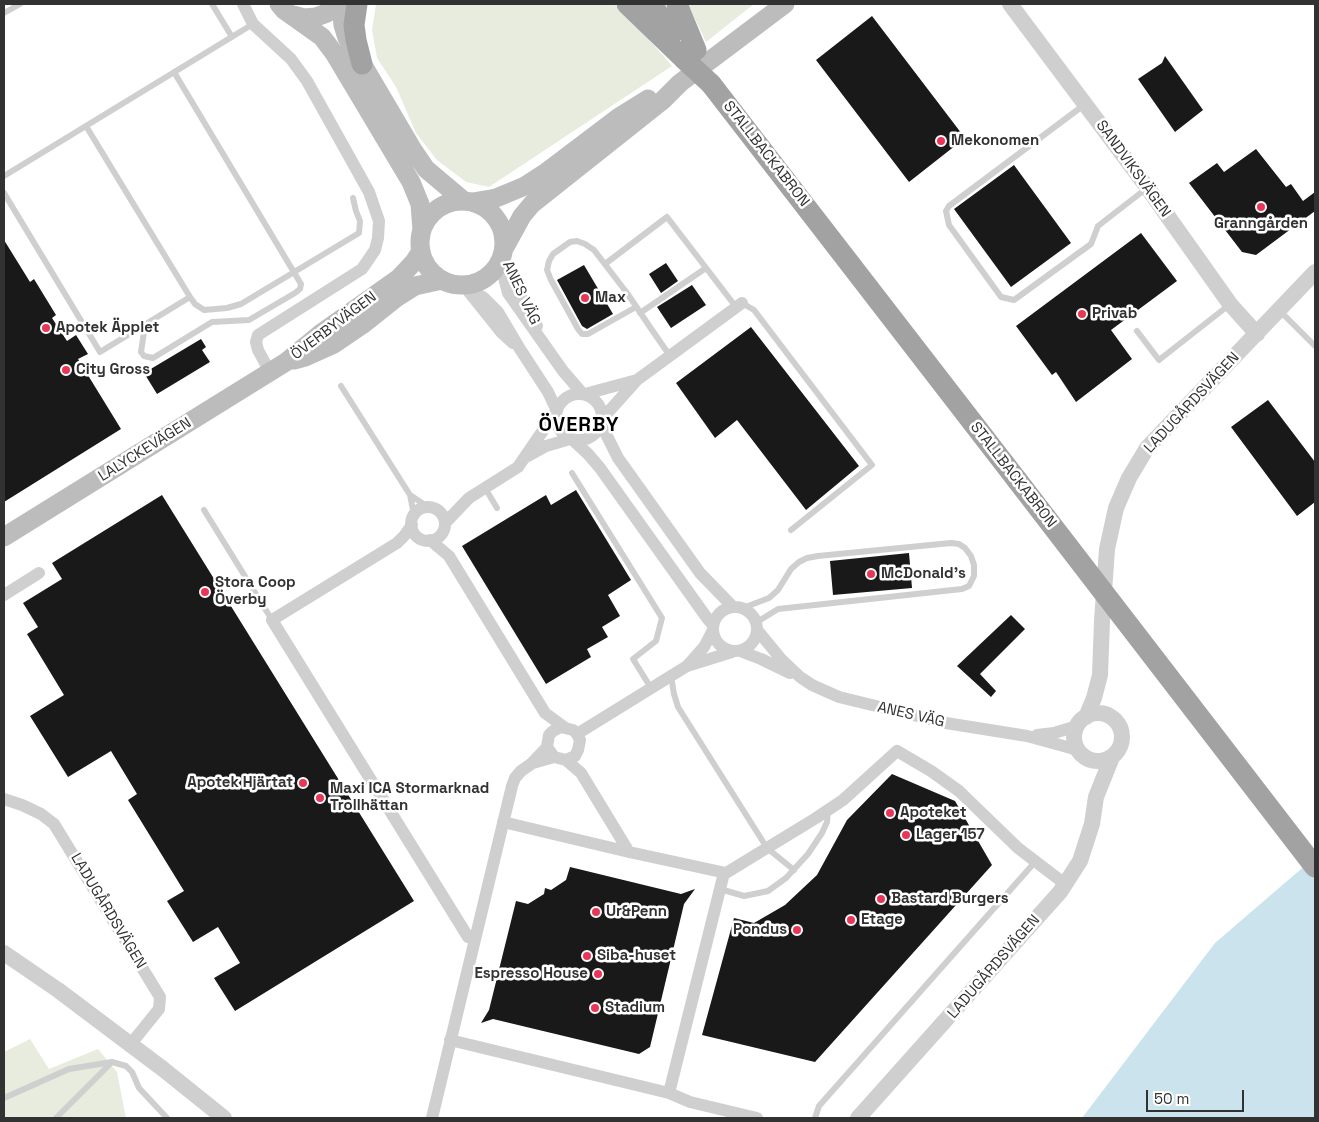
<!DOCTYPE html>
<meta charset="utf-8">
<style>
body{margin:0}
#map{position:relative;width:1319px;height:1122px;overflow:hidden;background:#fff;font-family:"Space Grotesk",sans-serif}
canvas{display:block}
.frame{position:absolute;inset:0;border:5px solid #323232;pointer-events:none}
.scale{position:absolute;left:1146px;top:1090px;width:98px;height:22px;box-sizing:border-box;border:2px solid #323232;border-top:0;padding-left:6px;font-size:15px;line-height:18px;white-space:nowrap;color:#323232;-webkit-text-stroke:4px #fff;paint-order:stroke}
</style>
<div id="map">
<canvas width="1319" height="1122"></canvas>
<div class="frame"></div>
<div class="scale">50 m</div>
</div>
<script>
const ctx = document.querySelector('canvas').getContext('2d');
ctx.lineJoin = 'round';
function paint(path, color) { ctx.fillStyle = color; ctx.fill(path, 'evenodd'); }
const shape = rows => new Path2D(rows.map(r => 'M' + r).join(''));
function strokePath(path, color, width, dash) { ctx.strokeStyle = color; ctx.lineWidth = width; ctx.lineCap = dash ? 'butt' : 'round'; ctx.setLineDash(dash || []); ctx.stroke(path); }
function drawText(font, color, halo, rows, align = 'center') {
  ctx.font = font + ' "Space Grotesk",sans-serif'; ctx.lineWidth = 5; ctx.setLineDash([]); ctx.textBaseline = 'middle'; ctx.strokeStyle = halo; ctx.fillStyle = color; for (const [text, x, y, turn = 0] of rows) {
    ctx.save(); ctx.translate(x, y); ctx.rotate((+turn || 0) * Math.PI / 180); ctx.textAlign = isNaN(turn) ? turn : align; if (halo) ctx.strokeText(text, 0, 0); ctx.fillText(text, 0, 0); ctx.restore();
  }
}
const green = shape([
 [376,4,614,4,631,19,672,66,489,187,466,182,437,160,416,133,396,87,377,58,372,30],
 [688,4,754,4,706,42],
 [30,1039,49,1069,98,1049,117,1072,126,1118,4,1118,4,1052]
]);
const water = shape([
 [1315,857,1315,1118,1082,1118,1215,943]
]);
const building = shape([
 [872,16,965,138,909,182,816,60],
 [1165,56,1203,110,1175,132,1138,79,1162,63],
 [1256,149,1286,187,1291,184,1303,201,1315,192,1315,211,1256,255,1242,252,1189,183,1217,163,1224,172],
 [1014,165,1071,243,1011,287,954,209],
 [1141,233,1177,281,1111,330,1132,359,1076,402,1056,372,1052,375,1016,326],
 [4,240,30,282,34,279,56,315,52,318,67,341,76,335,88,354,78,359,121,429,4,502],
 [666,263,678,281,661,293,649,274],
 [584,265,613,314,587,329,582,326,557,280],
 [692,285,706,305,671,328,657,307],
 [751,327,859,466,806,510,737,420,715,438,676,383],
 [201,339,206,347,202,350,210,362,157,394,144,373],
 [1268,400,1315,462,1315,502,1297,516,1231,427],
 [576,490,631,580,608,595,620,616,602,627,608,637,587,649,591,657,546,684,462,546,546,495,551,505],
 [162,495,414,901,235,1011,214,978,240,963,218,927,193,942,167,901,184,891,128,800,137,794,111,751,68,777,30,716,64,695,27,634,38,627,23,603,62,579,52,563],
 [909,553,912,588,833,595,830,561],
 [1011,615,1025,629,980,674,996,691,991,697,957,666],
 [892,774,955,801,992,865,815,1062,702,1035,734,918,754,923,785,905,817,875,847,820],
 [570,867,681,894,695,889,684,904,650,1047,639,1054,493,1019,481,1023,489,1010,516,901,528,904,544,894,545,888,551,890,566,880]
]);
const service = shape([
 [212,4,232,37],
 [4,13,20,4],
 [1084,105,949,206,946,211,949,225,1001,297,1014,300,1091,244,1098,226,1147,188],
 [86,126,190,297],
 [4,176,253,24],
 [4,193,100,352,190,297,195,304,204,310,227,308,241,304,359,233,360,221,356,211,353,198],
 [605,264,667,217,736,307],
 [742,303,754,310,872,465,791,530],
 [636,307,588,334,582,334,578,329,551,280,547,270,549,261,553,254,570,242,577,241,585,244,594,250,627,293,652,330,670,356],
 [1280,311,1315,346],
 [640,313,706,268],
 [145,325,141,352,144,356,153,358,212,322,249,320,295,293,300,289,301,284,174,72],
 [1137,331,1159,360,1229,305],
 [341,386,410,495,428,507],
 [572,473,662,618,656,641,633,659,651,688],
 [485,488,497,508],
 [410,495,414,515],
 [204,510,272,620],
 [743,608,769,598,778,590,791,569,799,562,807,558,818,556,951,543,959,544,965,548,971,556,974,565,974,576,969,586,962,589,778,609,757,622],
 [671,676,674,694,678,707,767,848,794,870],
 [720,889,744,896,754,894,768,891,786,878,808,854,822,833,827,822,828,810],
 [4,1098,69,1069,112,1062,126,1066,132,1072,139,1088,167,1118],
 [56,1118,112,1062],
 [815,1118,819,1106,1035,862]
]);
const minor = shape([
 [243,4,253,24,291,59,307,81,369,192,379,221,378,238,375,250,362,269,258,335,256,342,258,350,270,372],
 [503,254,503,274,508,293,563,371,582,393],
 [507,266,512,279,537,326],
 [462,285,484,298,498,312,520,349,548,392,556,409],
 [469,292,501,332,513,343],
 '556 417a23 23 0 1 1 46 0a23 23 0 1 1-46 0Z',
 [585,394,637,380],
 [602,419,637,380,742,303],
 [601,424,618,458,700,573,733,607],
 [573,440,588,454,600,468,707,618,713,625],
 [526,457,546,446,570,439],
 '411 524a17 17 0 1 1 34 0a17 17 0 1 1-34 0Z',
 [445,523,469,498,518,467,555,413],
 [412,525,404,536,397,543,272,620,468,937,475,939],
 [430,540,449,556,545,713,564,727],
 [4,595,39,573],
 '713 629a22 22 0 1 1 44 0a22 22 0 1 1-44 0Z',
 [758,631,781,659,800,677,812,685,839,697,946,723,1027,736,1078,750],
 [740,651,761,659,790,673],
 [688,665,704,647,713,630],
 [577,734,687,666,732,652],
 [1037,735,1054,733,1077,726],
 [566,760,581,773,629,852,726,873,816,818,843,800,897,751,931,771,959,791,1018,848,1065,884],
 [533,763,554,757,566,760,575,756,578,750,580,740,577,734,573,730,561,727,553,731,549,735,547,747,554,757],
 [4,799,22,805,41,814,54,824,160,997,159,1009,130,1045],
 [503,822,629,852],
 [450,1040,669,1093,690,1102,757,1118],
 [669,1093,724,873],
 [432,1118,512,786,515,778,521,771,531,764,547,747]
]);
const tertiary = shape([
 [1010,4,1147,187,1230,304,1257,334],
 '1074 737a24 24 0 1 1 48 0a24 24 0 1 1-48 0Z',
 [1086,717,1094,698,1100,675,1102,621,1107,549,1116,508,1129,478,1147,448,1315,272],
 [4,953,58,990,163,1069,224,1118],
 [858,1118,1060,892,1080,861,1092,824,1096,797,1112,757]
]);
const secondary = shape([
 [279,4,284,10,322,37,334,53,411,182,420,204,422,230],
 [341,4,343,25,347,38,413,150,426,169,464,201],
 [293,15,304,18,316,17,327,13,336,4],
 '420 243a42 42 0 1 1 84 0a42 42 0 1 1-84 0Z',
 [473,202,496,198,525,186,545,173,619,117,648,99],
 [505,247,522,216,532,204,663,100,680,83,785,4],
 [294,360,305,357,334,344,362,325,396,298,415,286,442,280],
 [4,537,286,362,320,334,399,278,414,262,421,251]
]);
const trunk = shape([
 [357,4,354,25,356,40,362,64],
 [627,4,684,59],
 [651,4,673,33],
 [677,4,696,50],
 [711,84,1017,480]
]);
const trunkBridge = shape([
 [684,59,711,84],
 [1017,480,1315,867]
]);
const markers = [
 [941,141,5,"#e73658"],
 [1261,207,5,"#e73658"],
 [585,298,5,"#e73658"],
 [1082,314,5,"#e73658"],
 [46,328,5,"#e73658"],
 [66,370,5,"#e73658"],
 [871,574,5,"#e73658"],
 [205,592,5,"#e73658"],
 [303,783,5,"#e73658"],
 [320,798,5,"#e73658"],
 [890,813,5,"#e73658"],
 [906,835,5,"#e73658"],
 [881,899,5,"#e73658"],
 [596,912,5,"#e73658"],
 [851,920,5,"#e73658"],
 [797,930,5,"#e73658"],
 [587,956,5,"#e73658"],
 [598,974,5,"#e73658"],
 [595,1008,5,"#e73658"]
];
const poiNames = [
 ["Mekonomen",951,141],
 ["Granngården",1261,224,"center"],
 ["Max",595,298],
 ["Privab",1092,314],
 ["Apotek Äpplet",56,328],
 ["City Gross",76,370],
 ["McDonald's",881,574],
 ["Stora Coop",215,583],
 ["Överby",215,600],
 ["Apotek Hjärtat",293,783,"right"],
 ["Maxi ICA Stormarknad",330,789],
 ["Trollhättan",330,806],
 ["Apoteket",900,813],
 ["Lager 157",916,835],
 ["Bastard Burgers",891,899],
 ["Ur&Penn",606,912],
 ["Etage",861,920],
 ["Pondus",787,930,"right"],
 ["Siba-huset",597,956],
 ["Espresso House",588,974,"right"],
 ["Stadium",605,1008]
];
const streetNames = [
 ["STALLBACKABRON",766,154,52],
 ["SANDVIKSVÄGEN",1133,169,54],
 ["ANES VÄG",521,293,65],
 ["ÖVERBYVÄGEN",334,326,-37],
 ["LADUGÅRDSVÄGEN",1192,403,-47],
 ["LALYCKEVÄGEN",145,450,-32],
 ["STALLBACKABRON",1013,475,52],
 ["ANES VÄG",911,715,13],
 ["LADUGÅRDSVÄGEN",108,911,59],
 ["LADUGÅRDSVÄGEN",994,967,-49]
];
const districtNames = [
 ["ÖVERBY",579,426]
];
paint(green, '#e7ecde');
paint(water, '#cbe3ec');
paint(building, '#191919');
strokePath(service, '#cfcfcf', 6);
strokePath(minor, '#cfcfcf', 12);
strokePath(tertiary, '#cfcfcf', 16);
strokePath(secondary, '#bcbcbc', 19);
strokePath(trunk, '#a2a2a2', 21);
strokePath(trunkBridge, '#a2a2a2', 21);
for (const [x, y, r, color] of markers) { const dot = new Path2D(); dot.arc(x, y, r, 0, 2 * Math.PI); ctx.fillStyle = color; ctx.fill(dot); strokePath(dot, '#fff', 2); }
drawText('bold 15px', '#323232', '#fff', poiNames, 'left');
drawText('15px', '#323232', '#fff', streetNames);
ctx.letterSpacing = '1px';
drawText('bold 20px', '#000', '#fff', districtNames);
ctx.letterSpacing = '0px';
</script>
